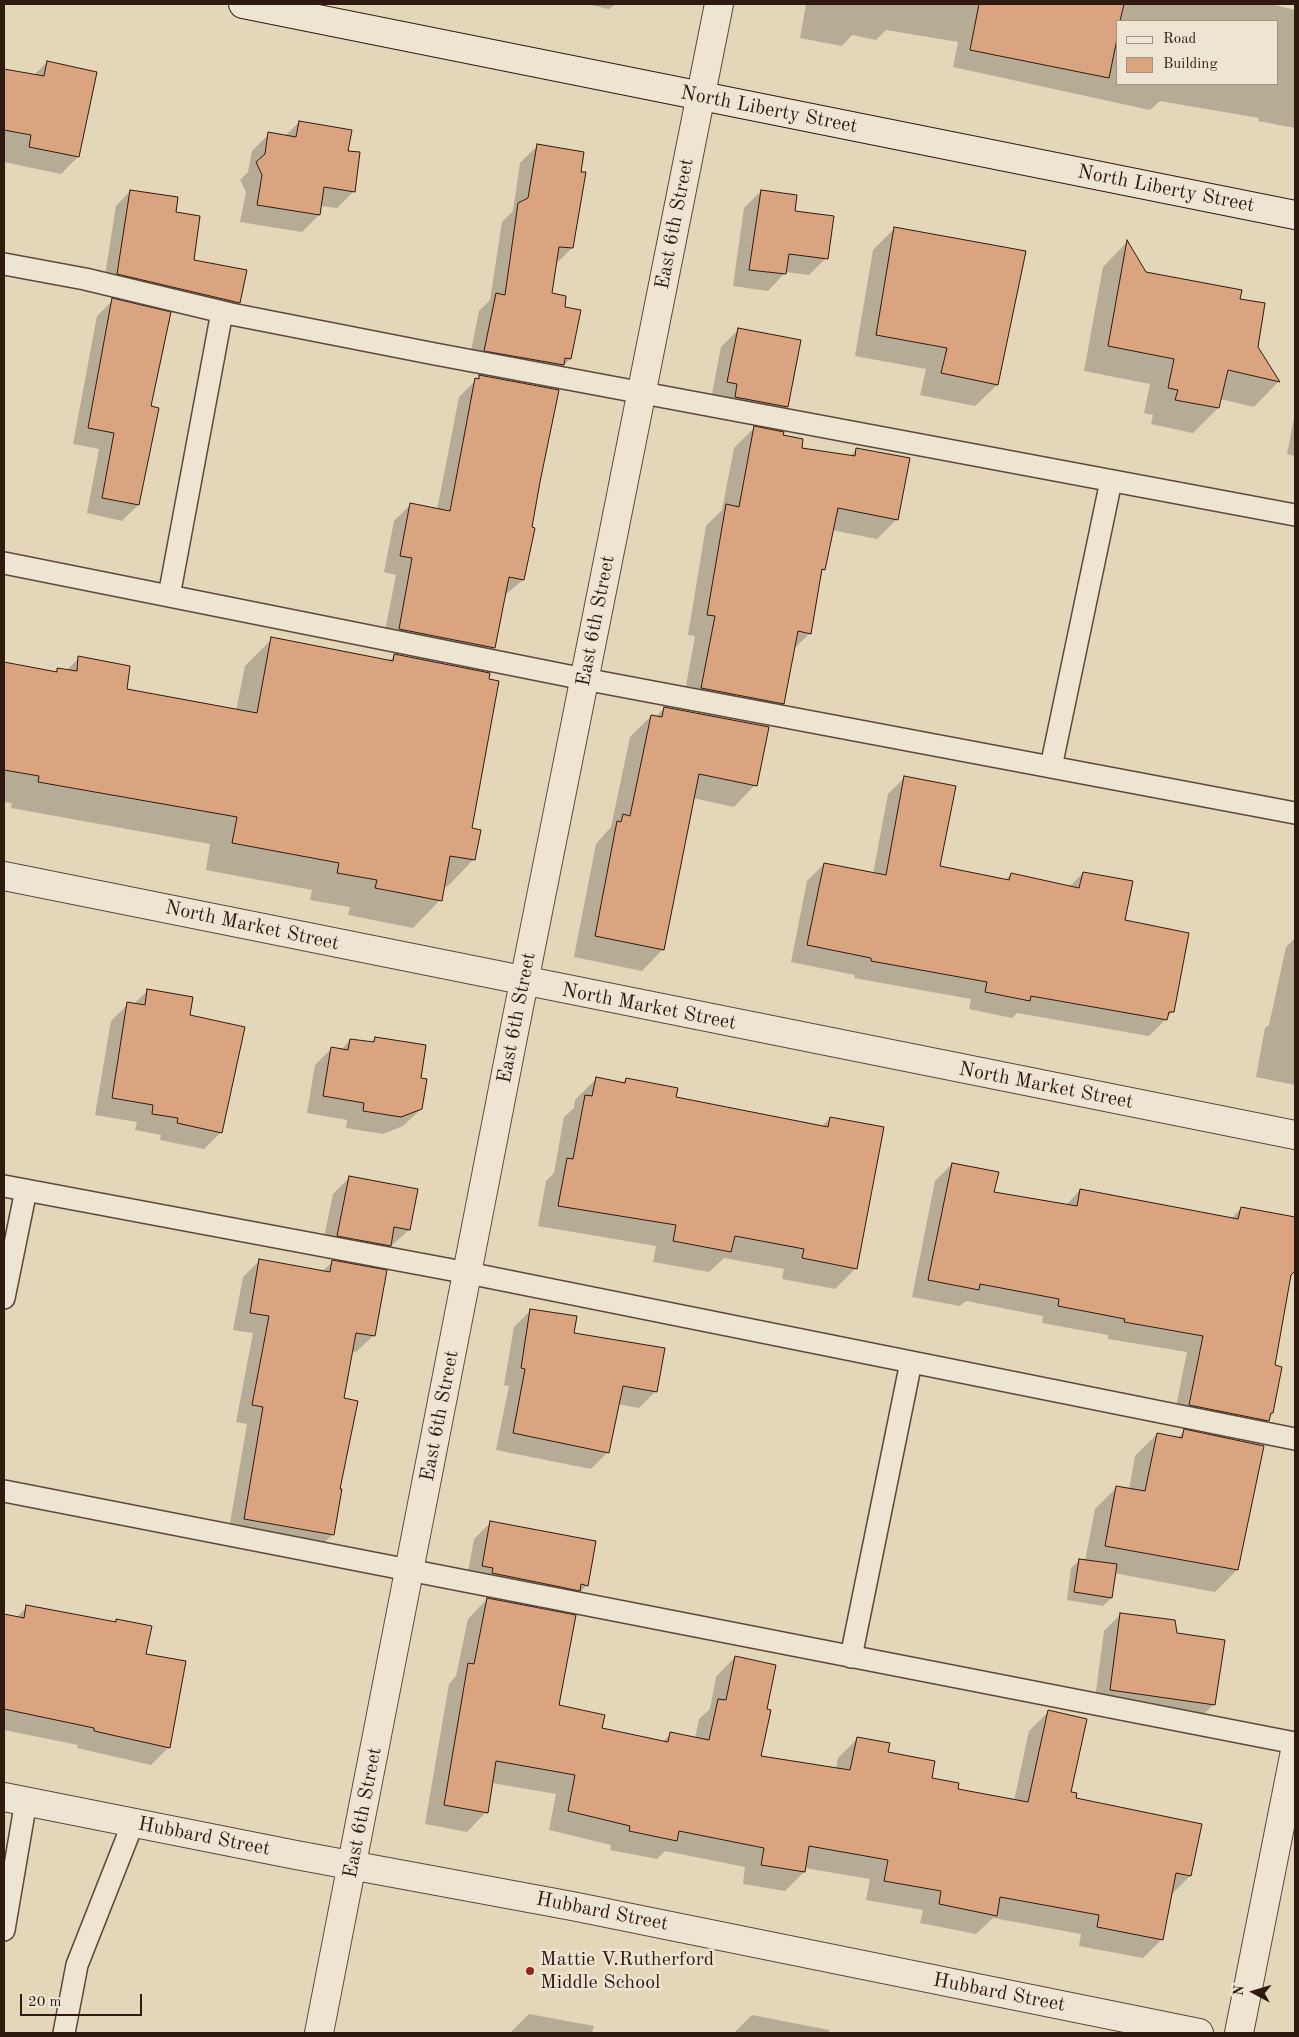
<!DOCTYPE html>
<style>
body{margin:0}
#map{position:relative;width:1299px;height:2037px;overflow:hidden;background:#e4d6b9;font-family:"Old Standard TT",serif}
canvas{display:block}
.frame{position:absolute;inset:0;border:5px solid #2f1a0f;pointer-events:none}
.legend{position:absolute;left:1116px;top:20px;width:162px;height:65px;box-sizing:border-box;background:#ede4d2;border:1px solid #a19384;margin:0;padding:6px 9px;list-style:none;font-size:15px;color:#2f1a0f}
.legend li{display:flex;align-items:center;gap:10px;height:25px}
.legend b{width:25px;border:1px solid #a19384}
.north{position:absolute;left:1229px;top:1967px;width:50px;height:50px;-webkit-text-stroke:4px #ede4d2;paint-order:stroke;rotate:276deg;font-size:14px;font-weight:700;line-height:20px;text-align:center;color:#2f1a0f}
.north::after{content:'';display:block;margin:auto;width:18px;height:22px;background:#2f1a0f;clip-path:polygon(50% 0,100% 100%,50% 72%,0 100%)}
.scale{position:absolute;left:20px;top:1994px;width:122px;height:22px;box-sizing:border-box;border:2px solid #2f1a0f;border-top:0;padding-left:6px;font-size:15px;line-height:18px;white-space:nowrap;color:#2f1a0f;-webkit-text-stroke:4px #ede4d2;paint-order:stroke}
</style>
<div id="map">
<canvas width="1299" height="2037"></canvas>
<div class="frame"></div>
<ul class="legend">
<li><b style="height:6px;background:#ede4d2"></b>Road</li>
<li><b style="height:14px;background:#dba481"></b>Building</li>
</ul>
<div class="north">N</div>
<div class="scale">20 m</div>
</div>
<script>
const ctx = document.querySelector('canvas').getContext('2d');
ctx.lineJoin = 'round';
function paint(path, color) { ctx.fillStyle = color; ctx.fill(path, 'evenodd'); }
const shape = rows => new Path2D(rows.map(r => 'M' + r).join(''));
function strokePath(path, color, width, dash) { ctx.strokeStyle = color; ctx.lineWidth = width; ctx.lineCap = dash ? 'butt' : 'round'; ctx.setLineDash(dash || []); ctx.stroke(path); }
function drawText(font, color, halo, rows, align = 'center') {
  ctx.font = font + ' "Old Standard TT",serif'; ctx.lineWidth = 5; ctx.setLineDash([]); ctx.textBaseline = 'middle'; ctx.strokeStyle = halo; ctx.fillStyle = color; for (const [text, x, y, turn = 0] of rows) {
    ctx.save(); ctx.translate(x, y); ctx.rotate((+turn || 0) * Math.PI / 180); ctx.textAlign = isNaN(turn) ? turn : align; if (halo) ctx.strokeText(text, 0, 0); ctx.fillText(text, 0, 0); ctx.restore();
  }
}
const shadow = shape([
 [586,4,616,4,609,9],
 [806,4,1271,4,1295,10,1295,128,1258,121,1259,118,1160,101,1150,110,953,67,958,42,886,30,876,40,852,35,842,46,800,38],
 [1118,21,1278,21,1278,84,1118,84],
 [47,62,78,157,61,174,4,162,4,69,34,75],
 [299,122,347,152,354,191,337,208,320,206,319,215,302,232,240,222,246,192,240,180,248,172,252,151,269,134,285,136],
 [537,146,580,173,572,248,555,265,551,294,563,308,570,359,553,376,468,367,479,311,490,300,502,222,513,211,520,163],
 [130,191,175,213,192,261,239,302,224,317,103,288,116,206],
 [761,191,793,212,826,258,809,275,786,272,768,291,733,286,744,208],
 [895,228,997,385,975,406,920,395,926,369,855,356,873,250],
 [1127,242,1145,273,1239,300,1256,347,1278,382,1254,407,1220,399,1218,408,1193,433,1151,424,1153,415,1144,413,1150,384,1084,371,1103,267],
 [113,300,150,407,158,409,138,505,122,521,87,513,99,449,73,444,97,316],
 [738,330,787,407,770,424,711,399,721,347],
 [480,376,530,528,533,529,523,580,504,596,494,648,477,665,382,646,396,575,384,572,394,521,411,504,437,510,459,397],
 [1295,413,1295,456,1287,454],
 [754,428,782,436,800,449,849,457,857,449,897,519,877,539,832,530,824,569,819,573,810,633,793,650,783,703,763,724,682,708,695,636,688,635,706,526,722,510,734,448],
 [272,639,389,661,395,655,471,829,474,859,447,887,443,886,440,900,413,928,348,915,350,907,310,900,312,890,206,870,210,844,11,808,12,803,4,802,4,663,54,673,58,669,66,671,79,658,125,690,236,711,245,666],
 [664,708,755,785,734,807,693,798,663,949,642,971,574,957,596,844,611,827,630,737,651,716,656,717],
 [905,777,938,867,1005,881,1011,874,1069,887,1083,873,1124,921,1172,1012,1166,1019,1149,1036,1017,1013,1012,1018,969,1009,971,999,854,978,855,975,791,962,807,881,824,864,873,874,888,794],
 [1295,938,1295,1085,1256,1077,1265,1028,1269,1025,1286,947],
 [147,991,188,1016,221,1132,204,1149,160,1140,161,1135,135,1130,137,1122,95,1115,111,1021,128,1004,134,1004],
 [375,1038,419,1079,421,1109,403,1126,383,1134,346,1128,347,1120,307,1113,315,1065,332,1048,341,1050,350,1040,370,1043],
 [596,1079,622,1084,626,1079,675,1098,821,1127,830,1118,856,1268,835,1289,782,1279,784,1269,724,1258,709,1272,653,1262,656,1246,538,1226,546,1181,554,1173,564,1117,574,1108,575,1100],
 [952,1164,993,1193,1066,1205,1080,1190,1231,1219,1241,1208,1295,1218,1295,1270,1290,1276,1273,1366,1272,1413,1268,1420,1251,1437,1173,1422,1187,1352,1108,1339,1108,1335,1042,1323,1043,1316,966,1301,960,1306,912,1297,935,1181],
 [350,1177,409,1230,373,1262,321,1252,333,1194],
 [260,1260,322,1272,332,1262,374,1335,356,1352,352,1351,343,1399,339,1490,333,1534,316,1551,228,1535,247,1424,236,1422,253,1333,233,1330,243,1277],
 [531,1310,572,1334,656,1391,639,1408,617,1404,608,1452,591,1469,496,1450,509,1386,504,1385,514,1327],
 [1184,1431,1263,1446,1237,1570,1215,1592,1114,1573,1111,1598,1103,1606,1067,1600,1071,1568,1080,1560,1085,1561,1095,1509,1117,1487,1129,1490,1135,1456,1157,1434,1177,1438],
 [491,1522,587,1585,570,1602,466,1583,474,1539],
 [487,1599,558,1706,601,1729,662,1742,671,1734,695,1738,699,1719,710,1709,716,1677,735,1657,765,1710,760,1757,836,1769,838,1758,858,1738,931,1779,956,1790,1014,1801,1029,1731,1048,1712,1070,1793,1074,1799,1190,1876,1170,1896,1162,1939,1143,1958,1079,1946,1081,1934,993,1918,976,1934,920,1923,923,1910,866,1900,870,1879,805,1868,804,1872,785,1891,743,1884,745,1867,665,1851,657,1859,610,1850,611,1845,549,1830,556,1794,492,1783,486,1812,467,1832,425,1824,449,1684,456,1676,468,1619],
 [27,1607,114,1623,117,1620,145,1655,168,1748,151,1765,77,1748,78,1745,4,1730,4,1615,16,1618],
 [1121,1614,1176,1634,1214,1704,1197,1721,1094,1706,1104,1631],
 [529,2014,594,2026,592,2033,510,2033],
 [752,2015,829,2030,829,2033,734,2033]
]);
const building = shape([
 [979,4,1124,4,1120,21,1118,21,1118,34,1109,78,970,50,979,4],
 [47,61,97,72,79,157,29,147,31,135,4,130,4,69,44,76,47,61],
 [299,121,352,130,348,151,360,152,355,192,324,187,320,215,257,205,262,175,256,162,265,154,268,132,296,137,299,121],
 [537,144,584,152,581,172,586,172,573,248,559,247,552,293,566,296,565,307,581,310,571,359,565,358,564,365,484,351,496,293,505,295,518,203,528,198,537,144],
 [130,190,178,197,176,212,200,216,194,260,247,270,240,303,117,274,130,190],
 [761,190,797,195,795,211,834,216,828,259,789,254,786,274,749,270,761,190],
 [894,227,1026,251,998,385,941,373,947,348,876,335,894,227],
 [1127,240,1146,272,1242,290,1240,299,1265,303,1258,347,1280,382,1228,370,1219,408,1175,400,1178,390,1168,388,1174,359,1108,346,1127,240],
 [112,298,171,312,151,406,159,408,139,505,102,498,114,433,88,428,112,298],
 [738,328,801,340,788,407,735,397,737,384,727,382,738,328],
 [479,375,559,390,540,482,532,527,535,528,524,580,509,577,495,648,399,629,412,558,400,556,410,503,450,511,475,378,479,379,479,375],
 [754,426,784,432,783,435,803,439,802,448,855,456,856,448,910,458,898,520,838,508,825,570,822,569,811,634,798,631,784,704,701,688,715,616,707,615,726,504,739,507,754,426],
 [271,637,393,661,394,654,490,673,489,679,499,681,472,828,481,830,475,860,450,856,442,901,375,888,377,880,337,873,339,863,232,843,237,817,38,782,39,776,4,770,4,662,57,672,57,668,77,671,78,656,130,666,127,689,257,713,271,637],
 [664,707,769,727,757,786,699,774,664,950,595,936,617,821,621,822,623,814,630,816,651,715,662,717,664,707],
 [904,776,956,786,940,866,1009,880,1011,873,1079,888,1083,872,1133,881,1125,920,1189,933,1174,1012,1169,1012,1167,1020,1031,996,1030,1001,985,992,987,982,871,961,871,958,807,945,824,863,886,875,904,776],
 [147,989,193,997,190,1015,245,1027,222,1133,177,1123,178,1118,152,1114,153,1105,112,1098,127,1002,145,1005,147,989],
 [375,1037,426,1045,421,1078,427,1079,422,1109,401,1117,363,1111,364,1103,323,1096,331,1047,348,1050,350,1039,374,1042,375,1037],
 [596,1077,625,1083,626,1078,678,1088,676,1097,828,1127,830,1117,884,1127,857,1269,802,1258,804,1249,735,1236,731,1252,673,1241,676,1225,558,1206,567,1158,573,1159,585,1095,592,1096,596,1077],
 [952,1163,999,1172,994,1192,1077,1206,1080,1189,1238,1219,1241,1207,1295,1217,1295,1271,1291,1275,1275,1365,1282,1367,1273,1413,1271,1413,1269,1421,1189,1405,1203,1336,1124,1322,1125,1319,1058,1306,1059,1299,980,1284,979,1290,928,1280,952,1163],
 [349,1176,418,1189,410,1230,394,1227,391,1246,337,1236,349,1176],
 [259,1259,330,1272,332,1260,387,1270,375,1336,356,1333,344,1398,358,1401,340,1489,342,1489,334,1535,244,1519,263,1407,252,1405,269,1316,250,1313,259,1259],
 [530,1309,577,1316,574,1333,665,1348,657,1392,623,1386,609,1453,513,1433,525,1369,521,1368,530,1309],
 [1184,1429,1264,1446,1238,1570,1105,1546,1116,1486,1145,1491,1157,1433,1182,1438,1184,1429],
 [490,1521,596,1541,588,1586,581,1584,580,1591,492,1573,493,1568,482,1566,490,1521],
 [1079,1559,1117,1564,1112,1598,1074,1592,1079,1559],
 [487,1598,576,1615,559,1705,605,1715,602,1728,668,1742,670,1732,709,1740,718,1699,726,1700,735,1656,776,1665,767,1709,771,1710,761,1756,850,1770,857,1737,890,1743,888,1752,935,1761,932,1778,959,1783,958,1789,1028,1802,1048,1710,1087,1719,1071,1792,1077,1793,1076,1798,1202,1824,1191,1876,1176,1873,1163,1940,1097,1927,1099,1915,1000,1897,997,1916,939,1904,941,1891,884,1881,888,1860,809,1846,805,1872,761,1865,764,1848,679,1831,677,1841,629,1831,630,1826,568,1811,575,1775,496,1761,488,1813,444,1805,468,1663,474,1664,487,1598],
 [26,1605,116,1622,116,1619,152,1626,146,1654,186,1661,170,1748,94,1731,94,1728,4,1709,4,1614,24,1618,26,1605],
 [1120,1613,1175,1620,1177,1633,1225,1640,1215,1705,1110,1690,1120,1613]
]);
const lane = shape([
 [4,264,85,279,231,314,435,354,1295,515],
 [4,563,584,679,1295,813],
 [169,596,222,312],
 [1051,767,1111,481],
 [4,1186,468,1273,1295,1439],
 [4,1298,26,1190],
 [4,1491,1295,1743],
 [851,1657,911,1362],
 [4,1930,26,1801],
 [64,2033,77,1965,133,1823]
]);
const street = shape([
 [4,876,1295,1135],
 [4,1797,296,1855,572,1906,1199,2033],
 [319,2033,513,1037,719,4],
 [1239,2033,1295,1751]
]);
const secondary = shape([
 [243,4,1295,215]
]);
const markers = [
 [530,1971,5,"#8f2418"]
];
const streetNames = [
 ["North Liberty Street",769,110,11],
 ["North Liberty Street",1166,189,11],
 ["East 6th Street",675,224,-79],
 ["East 6th Street",596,621,-79],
 ["North Market Street",252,926,12],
 ["North Market Street",649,1007,11],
 ["East 6th Street",517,1018,-79],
 ["North Market Street",1046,1086,11],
 ["East 6th Street",440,1416,-79],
 ["East 6th Street",363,1813,-79],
 ["Hubbard Street",204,1837,11],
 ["Hubbard Street",602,1912,11],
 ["Hubbard Street",999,1993,11]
];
const poiNames = [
 ["Mattie V.Rutherford",540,1960],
 ["Middle School",540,1983]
];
paint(shadow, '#0003');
paint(building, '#dba481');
strokePath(building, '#2f1a0f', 1);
strokePath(lane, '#5c493a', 24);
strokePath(street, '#5c493a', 30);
strokePath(secondary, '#2f1a0f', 30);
strokePath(lane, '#ede4d2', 21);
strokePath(street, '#ede4d2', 28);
strokePath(secondary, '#ede4d2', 28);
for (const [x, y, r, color] of markers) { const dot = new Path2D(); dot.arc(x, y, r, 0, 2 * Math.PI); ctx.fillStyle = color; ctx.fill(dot); strokePath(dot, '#ede4d2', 2); }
drawText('20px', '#2f1a0f', '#ede4d2', streetNames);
drawText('20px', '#2f1a0f', '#ede4d2', poiNames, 'left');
</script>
